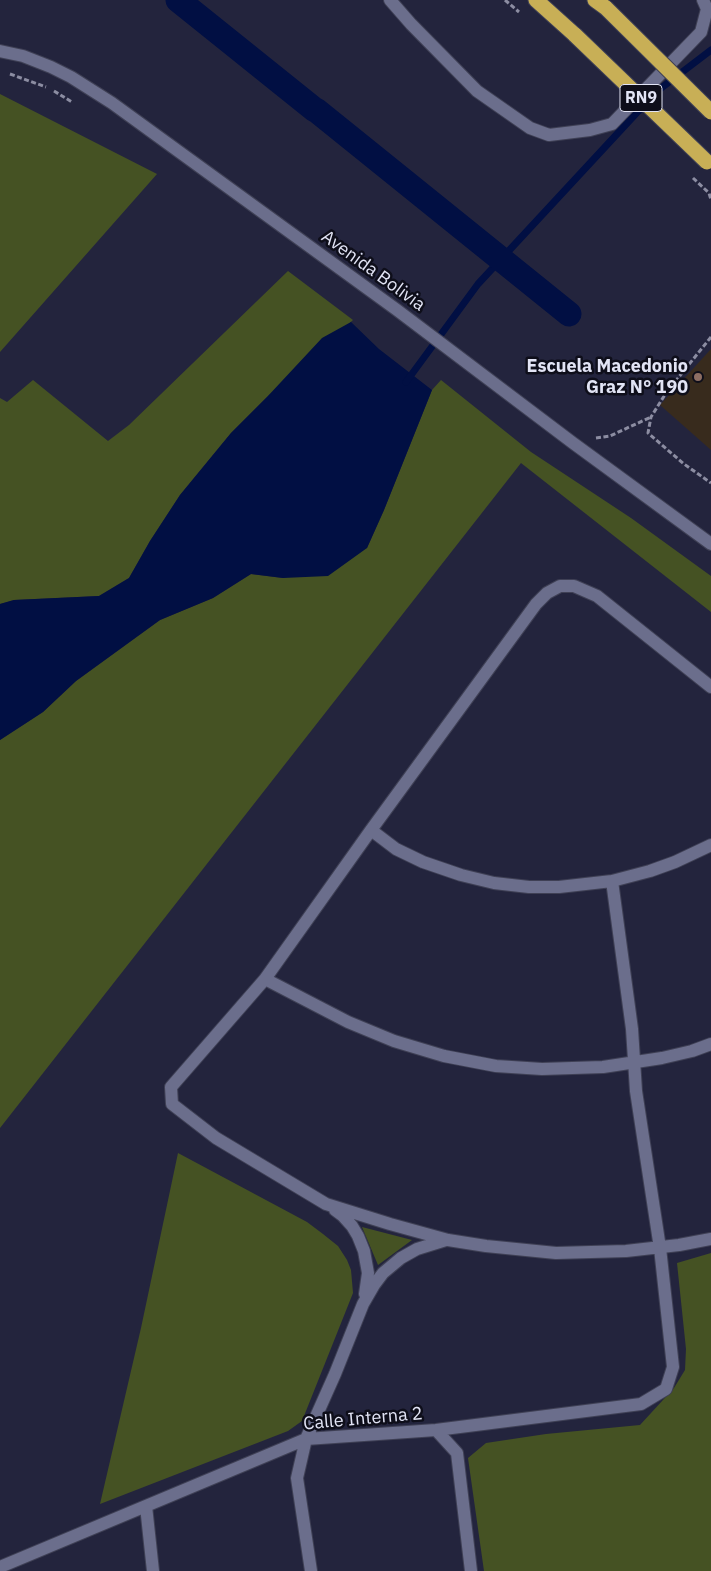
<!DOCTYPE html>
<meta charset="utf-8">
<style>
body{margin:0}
canvas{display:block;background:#23243d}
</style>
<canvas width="711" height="1571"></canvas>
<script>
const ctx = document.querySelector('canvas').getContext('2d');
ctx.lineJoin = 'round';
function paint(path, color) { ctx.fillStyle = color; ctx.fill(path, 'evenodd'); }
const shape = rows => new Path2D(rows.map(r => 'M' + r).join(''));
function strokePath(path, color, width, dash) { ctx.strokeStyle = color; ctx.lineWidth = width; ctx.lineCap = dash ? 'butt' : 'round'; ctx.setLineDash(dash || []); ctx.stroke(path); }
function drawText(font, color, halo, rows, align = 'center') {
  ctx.font = font + ' "IBM Plex Sans",sans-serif'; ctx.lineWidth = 5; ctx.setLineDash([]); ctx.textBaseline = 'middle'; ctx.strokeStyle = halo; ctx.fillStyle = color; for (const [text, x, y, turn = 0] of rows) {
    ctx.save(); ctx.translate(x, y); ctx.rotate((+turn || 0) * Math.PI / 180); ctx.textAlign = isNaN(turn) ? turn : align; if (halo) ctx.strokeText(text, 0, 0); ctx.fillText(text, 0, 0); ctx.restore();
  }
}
const education = shape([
 [711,349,711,450,660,405]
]);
const green = shape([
 [0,94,157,174,0,352],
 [288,271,353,320,267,397,231,433,180,495,150,541,129,578,99,596,14,600,0,604,0,398,7,402,33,380,108,441,129,425],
 [441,380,531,452,631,518,711,576,711,612,521,463,0,1128,0,740,43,712,76,681,160,620,213,598,251,574,283,578,367,548,384,510,432,390],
 [178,1153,307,1222,323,1234,338,1246,347,1260,351,1270,353,1293,302,1421,288,1431,100,1504,141,1328],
 [362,1227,412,1240,378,1265],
 [711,1253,711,1571,484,1571,468,1458,486,1443,546,1434,640,1425,674,1388,685,1370,686,1349,677,1263]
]);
const water = shape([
 [351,322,379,349,432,390,384,510,367,548,328,576,283,578,251,574,213,598,160,620,76,681,43,712,0,740,0,604,14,600,99,596,129,578,150,541,180,495,231,433,267,397,322,338]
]);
const stream = shape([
 [406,382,478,284,656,92,711,50]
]);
const canal = shape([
 [178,0,315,110],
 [316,110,569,314]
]);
const path = shape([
 [505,0,519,12],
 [10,74,46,87],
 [54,91,72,102],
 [693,178,709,193,711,200],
 [711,337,666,393,651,417,648,433,684,464,711,483],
 [596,438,610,436,651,417]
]);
const minor = shape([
 [390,0,411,24,477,91,530,128,549,135,590,130,612,124,701,32,707,9,703,0],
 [0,51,23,56,51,67,71,77,112,103,397,310,573,443,711,544],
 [711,687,597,596,574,586,560,586,547,593,536,604,371,830,265,979,171,1087,172,1104,216,1138,326,1204,390,1224,448,1240,486,1246,556,1253,626,1251,679,1245,711,1239],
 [371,830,396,849,423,862,461,875,494,883,529,887,559,887,612,881,650,871,675,862,711,845],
 [265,979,348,1022,394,1041,444,1056,496,1066,542,1069,603,1067,662,1058,692,1051,711,1044],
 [335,1210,343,1216,352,1226,358,1236,364,1251,368,1273,365,1294],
 [436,1430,457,1453,471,1571],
 [146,1506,153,1571],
 [0,1567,306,1439,436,1430,641,1404,666,1389,673,1367,660,1248,636,1091,632,1029,612,881],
 [311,1571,297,1478,306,1439,335,1374,363,1304,374,1285,383,1273,401,1258,417,1249,446,1240]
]);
const highway = shape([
 [536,0,575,35],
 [595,0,606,8]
]);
const highwayBridge = shape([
 [606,8,711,112],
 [575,35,707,162]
]);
const markers = [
 [698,377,5,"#8d6e63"]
];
const shields = [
 [641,98,42]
];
const shieldNames = [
 ["RN9",641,98]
];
const streetNames = [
 ["Avenida Bolivia",373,271,36],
 ["Calle Interna 2",363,1419,-5]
];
const poiNames = [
 ["Escuela Macedonio",688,367],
 ["Graz N° 190",688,388]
];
paint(education, '#382b1d');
paint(green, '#455223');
paint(water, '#010f43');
strokePath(stream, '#010f43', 7);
strokePath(canal, '#010f43', 25);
strokePath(minor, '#3f4055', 14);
strokePath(highway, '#3f4055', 17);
strokePath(path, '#8c8da2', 3, [5, 2.5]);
strokePath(minor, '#6b6e8c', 12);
strokePath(highway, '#c8af56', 15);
strokePath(highwayBridge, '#3f4055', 17, []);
strokePath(highwayBridge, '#c8af56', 15);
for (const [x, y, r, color] of markers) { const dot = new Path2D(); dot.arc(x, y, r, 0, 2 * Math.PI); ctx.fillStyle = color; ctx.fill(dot); strokePath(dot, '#0e0e1a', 2); }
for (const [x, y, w] of shields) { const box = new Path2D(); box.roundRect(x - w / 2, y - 13.5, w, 27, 4); ctx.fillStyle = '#0e0e1a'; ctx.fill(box); strokePath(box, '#e2e4f5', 1); }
drawText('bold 16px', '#e2e4f5', null, shieldNames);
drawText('18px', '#e2e4f5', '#0e0e1a', streetNames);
drawText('bold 18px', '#e2e4f5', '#0e0e1a', poiNames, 'right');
</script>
